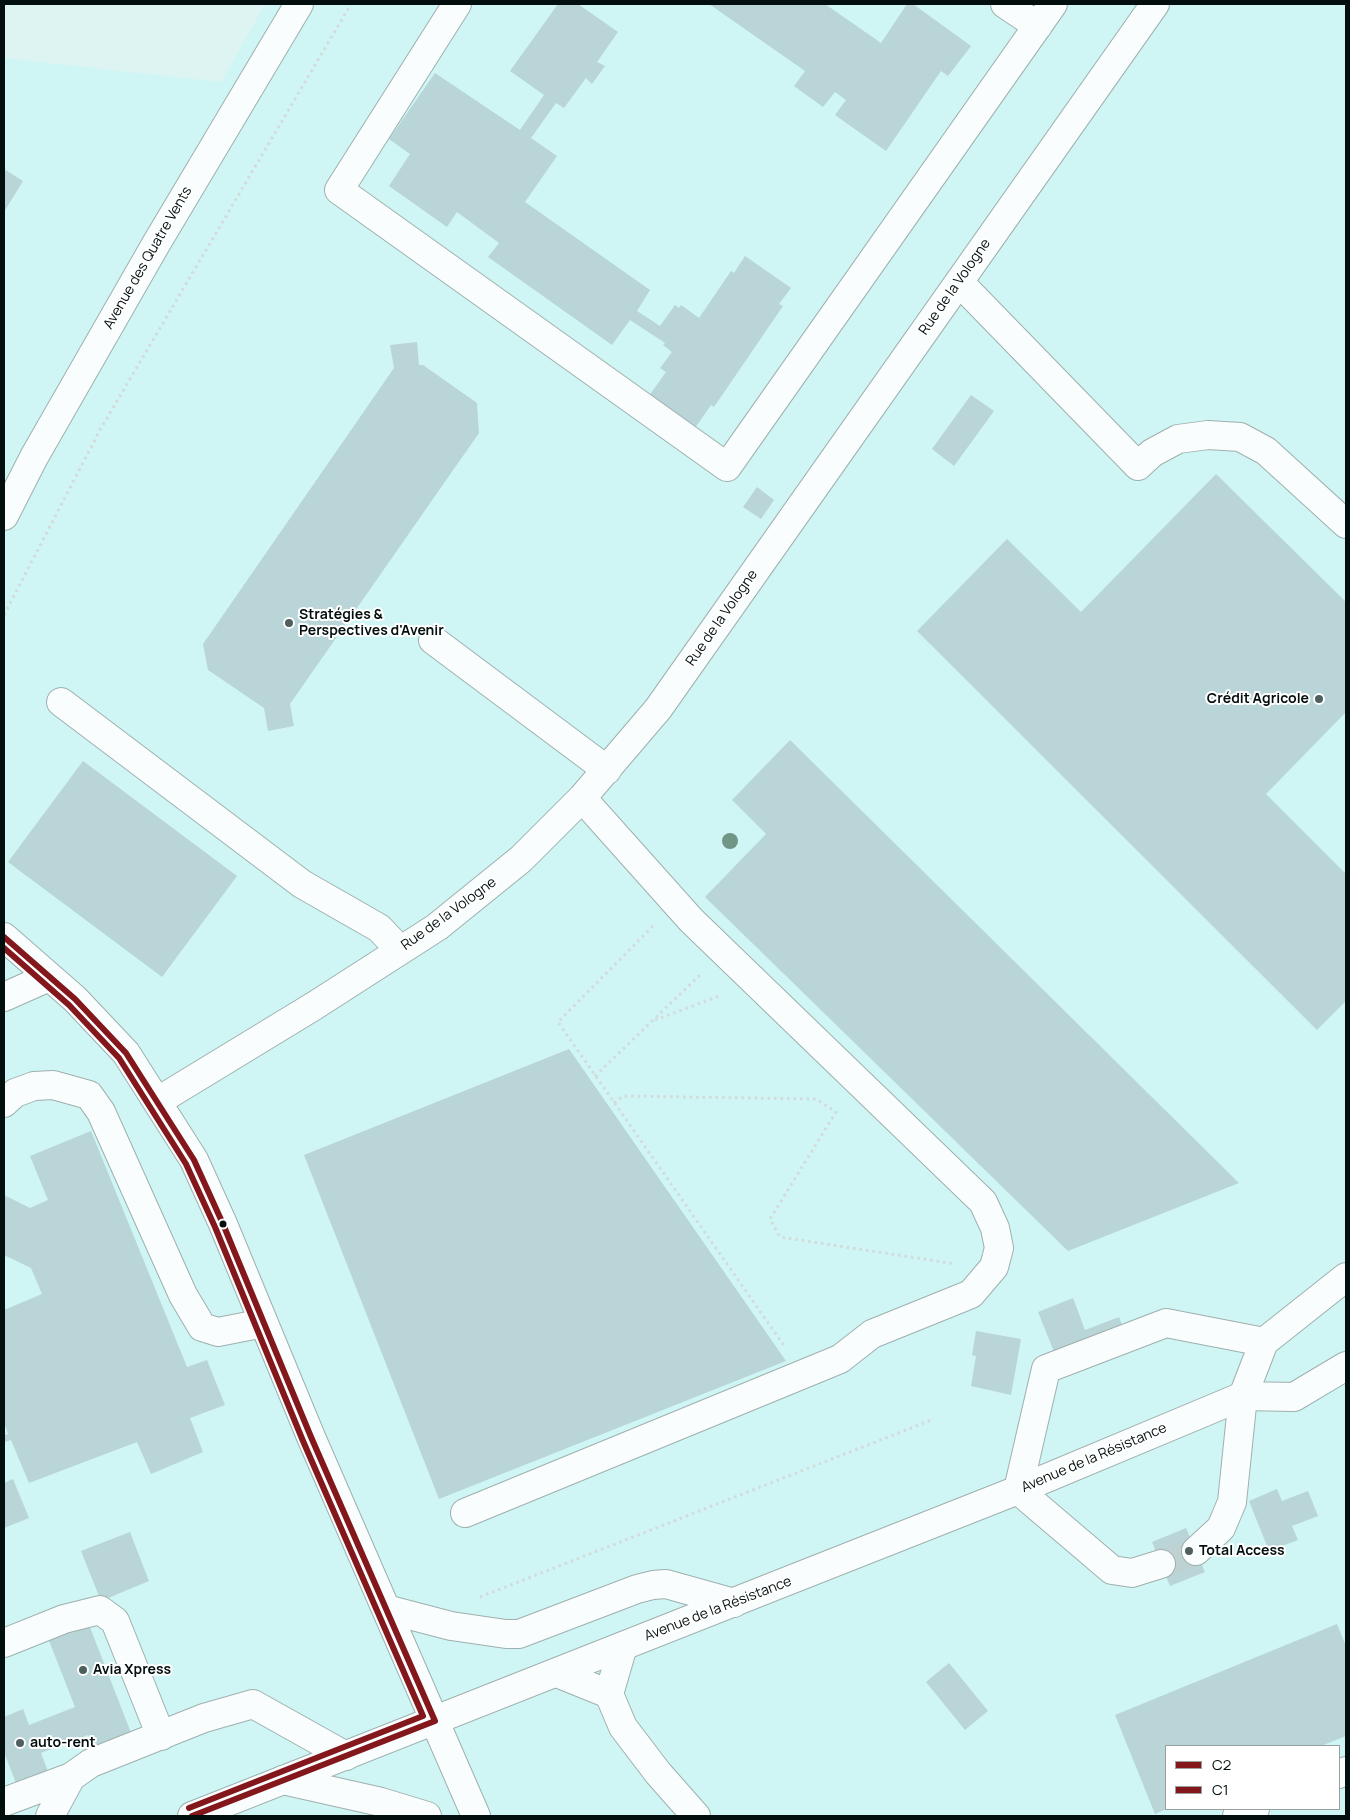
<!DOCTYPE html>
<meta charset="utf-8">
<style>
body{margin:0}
#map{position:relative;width:1350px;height:1820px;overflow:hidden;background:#def4f3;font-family:Manrope,sans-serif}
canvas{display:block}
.frame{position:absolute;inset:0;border:5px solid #020f0e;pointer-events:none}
.legend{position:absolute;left:1165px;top:1745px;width:175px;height:65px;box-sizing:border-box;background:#fff;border:1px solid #9a9f9f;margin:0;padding:6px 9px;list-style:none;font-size:15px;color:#020f0e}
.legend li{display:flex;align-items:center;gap:10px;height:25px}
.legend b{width:25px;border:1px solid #9a9f9f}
</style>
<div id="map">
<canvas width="1350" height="1820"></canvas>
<div class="frame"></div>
<ul class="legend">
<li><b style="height:6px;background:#83171b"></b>C2</li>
<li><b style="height:6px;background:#83171b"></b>C1</li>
</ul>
</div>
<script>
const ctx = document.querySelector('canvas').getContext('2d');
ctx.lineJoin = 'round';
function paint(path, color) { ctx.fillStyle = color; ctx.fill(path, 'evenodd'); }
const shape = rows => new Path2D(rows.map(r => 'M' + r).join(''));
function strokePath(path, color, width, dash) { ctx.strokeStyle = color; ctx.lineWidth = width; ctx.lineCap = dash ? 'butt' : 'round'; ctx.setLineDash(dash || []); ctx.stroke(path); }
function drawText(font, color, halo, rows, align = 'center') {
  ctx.font = font + ' Manrope,sans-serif'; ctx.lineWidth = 4; ctx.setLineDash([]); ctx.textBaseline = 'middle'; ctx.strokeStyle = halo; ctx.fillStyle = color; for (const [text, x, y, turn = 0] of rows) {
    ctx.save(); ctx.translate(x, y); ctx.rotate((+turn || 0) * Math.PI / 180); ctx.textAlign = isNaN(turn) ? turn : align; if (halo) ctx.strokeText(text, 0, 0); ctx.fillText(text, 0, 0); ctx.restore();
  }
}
const built = shape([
 [265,4,1346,4,1346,1816,4,1816,4,58,221,82],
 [1166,1746,1339,1746,1339,1809,1166,1809]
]);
const building = shape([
 [558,4,578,4,618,32,597,62,605,66,592,84,586,78,564,108,556,103,531,138,557,156,525,202,650,290,637,311,660,326,675,305,679,308,681,305,699,318,731,271,734,273,745,256,791,288,779,304,783,306,714,407,711,405,695,428,649,396,666,372,660,368,672,352,663,345,665,343,630,320,612,345,488,257,499,243,457,212,447,227,389,186,410,154,389,139,435,73,520,130,544,95,510,71],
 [709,4,825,4,881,43,907,4,913,4,971,46,948,76,941,71,886,151,835,115,846,100,835,92,823,107,794,86,805,71],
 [4,169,23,181,4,212],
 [417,342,419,365,423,365,477,403,479,433,290,704,294,726,268,731,264,708,208,670,203,644,394,368,390,345],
 [971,395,994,411,954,466,932,449],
 [1216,474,1346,602,1346,712,1266,794,1346,874,1346,1001,1317,1030,917,631,1007,539,1081,612],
 [757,487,774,500,761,519,743,507],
 [790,740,1239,1183,1068,1251,705,897,766,834,732,800],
 [83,761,237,876,162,977,8,862],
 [569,1049,786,1361,439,1499,304,1155],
 [91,1131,187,1367,207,1360,225,1405,190,1418,203,1452,151,1474,137,1442,29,1483,11,1440,5,1442,4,1439,4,1435,8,1434,4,1422,4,1310,42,1294,31,1268,4,1255,4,1195,30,1208,48,1200,30,1156],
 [1073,1298,1085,1330,1119,1317,1131,1348,1063,1374,1038,1312],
 [976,1331,1021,1339,1011,1395,971,1386,976,1356,972,1355],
 [13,1479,29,1518,4,1528,4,1483],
 [1277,1489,1282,1501,1308,1491,1318,1516,1292,1526,1298,1540,1269,1551,1249,1501],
 [1186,1528,1205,1572,1170,1586,1152,1542],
 [130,1532,149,1581,101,1601,81,1551],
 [86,1617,135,1743,97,1758,88,1735,41,1753,49,1774,17,1786,4,1752,4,1717,23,1709,29,1725,75,1707,46,1633],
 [1337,1624,1346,1646,1346,1736,1321,1746,1166,1746,1166,1809,1155,1814,1115,1715],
 [949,1663,988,1711,965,1730,926,1682]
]);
const minorTunnel = shape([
 [1161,1564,1196,1551]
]);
const path = shape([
 [4,615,100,430,351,4],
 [653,926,558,1022,785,1347],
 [655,1020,722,995],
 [595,1076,701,974],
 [614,1103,623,1096,816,1099,836,1112,770,1219,780,1237,956,1264],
 [480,1597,934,1419]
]);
const minor = shape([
 [457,4,339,190,727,467,1053,4],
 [1005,4,1038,26],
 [959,282,1138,466,1152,453,1178,439,1208,435,1240,437,1266,451,1346,524],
 [433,640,607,770],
 [61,702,302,884,379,928,400,950],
 [4,937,75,999,126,1053,194,1160,223,1224,311,1437,476,1816],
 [158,1101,314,1006,437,927,521,859,582,798,658,709,1155,4],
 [4,1103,15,1093,34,1086,53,1085,89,1095,101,1112,183,1295,202,1327,218,1332,264,1323],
 [465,1513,840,1359,872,1334,971,1294,994,1267,999,1248,995,1228,983,1202,691,920,582,798],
 [1196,1551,1221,1528,1232,1502,1243,1396],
 [1161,1564,1132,1573,1112,1570,1018,1490,1046,1369,1166,1323,1264,1342],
 [386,1609,451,1626,506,1634,519,1634,637,1589,653,1585,666,1584,734,1603],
 [4,1643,64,1619,100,1610,115,1621,161,1736],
 [623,1646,609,1694,623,1727,658,1773,696,1816],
 [557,1673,609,1694],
 [1339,1774,1346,1771],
 [283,1780,381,1802,427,1816],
 [4,1802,71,1777],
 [50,1816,71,1777,91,1763,204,1718,253,1704,346,1756],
 [1237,1816,1255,1809]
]);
const major = shape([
 [4,516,34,457,156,244,299,4],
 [4,997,49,977],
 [1243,1396,1264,1342,1346,1277],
 [192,1816,1018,1490,1243,1396,1294,1397,1346,1366]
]);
const bus1 = shape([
 [4,937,75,999,126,1053,194,1160,223,1224,311,1437,435,1721,192,1816]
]);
const bus2 = shape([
 [4,948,69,1005,119,1058,186,1164,215,1227,303,1441,423,1716,189,1808]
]);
const trees = [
 [730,841]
];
const markers = [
 [289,623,5,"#4f5f5e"],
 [1319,699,5,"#4f5f5e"],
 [223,1224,4.5,"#020f0e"],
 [1189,1551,5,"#4f5f5e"],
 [83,1670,5,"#4f5f5e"],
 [20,1743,5,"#4f5f5e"]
];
const streetNames = [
 ["Avenue des Quatre Vents",148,258,-60],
 ["Rue de la Vologne",955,287,-55],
 ["Rue de la Vologne",722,618,-55],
 ["Rue de la Vologne",449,914,-36],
 ["Avenue de la Résistance",1094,1458,-23],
 ["Avenue de la Résistance",718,1609,-21]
];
const poiNames = [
 ["Stratégies &",299,615],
 ["Perspectives d'Avenir",299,631],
 ["Crédit Agricole",1309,699,"right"],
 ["Total Access",1199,1551],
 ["Avia Xpress",93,1670],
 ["auto-rent",30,1743]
];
paint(built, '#cff6f4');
paint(building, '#b9d5d8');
strokePath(minorTunnel, '#bdd2d1', 28, [28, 14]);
strokePath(minor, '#9eb0af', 30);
strokePath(major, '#9eb0af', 30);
strokePath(path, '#d3dada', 3, [2.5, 4]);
strokePath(minor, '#fafdfd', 28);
strokePath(major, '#fafdfd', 28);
strokePath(bus1, '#83171b', 6);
strokePath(bus2, '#83171b', 6);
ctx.fillStyle = '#729685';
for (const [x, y] of trees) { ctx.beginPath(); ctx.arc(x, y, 8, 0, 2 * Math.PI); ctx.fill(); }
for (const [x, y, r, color] of markers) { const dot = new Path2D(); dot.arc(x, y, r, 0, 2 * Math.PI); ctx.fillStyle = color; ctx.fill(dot); strokePath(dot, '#fff', 2); }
drawText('14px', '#020f0e', '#fff', streetNames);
drawText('bold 14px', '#020f0e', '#fff', poiNames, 'left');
</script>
